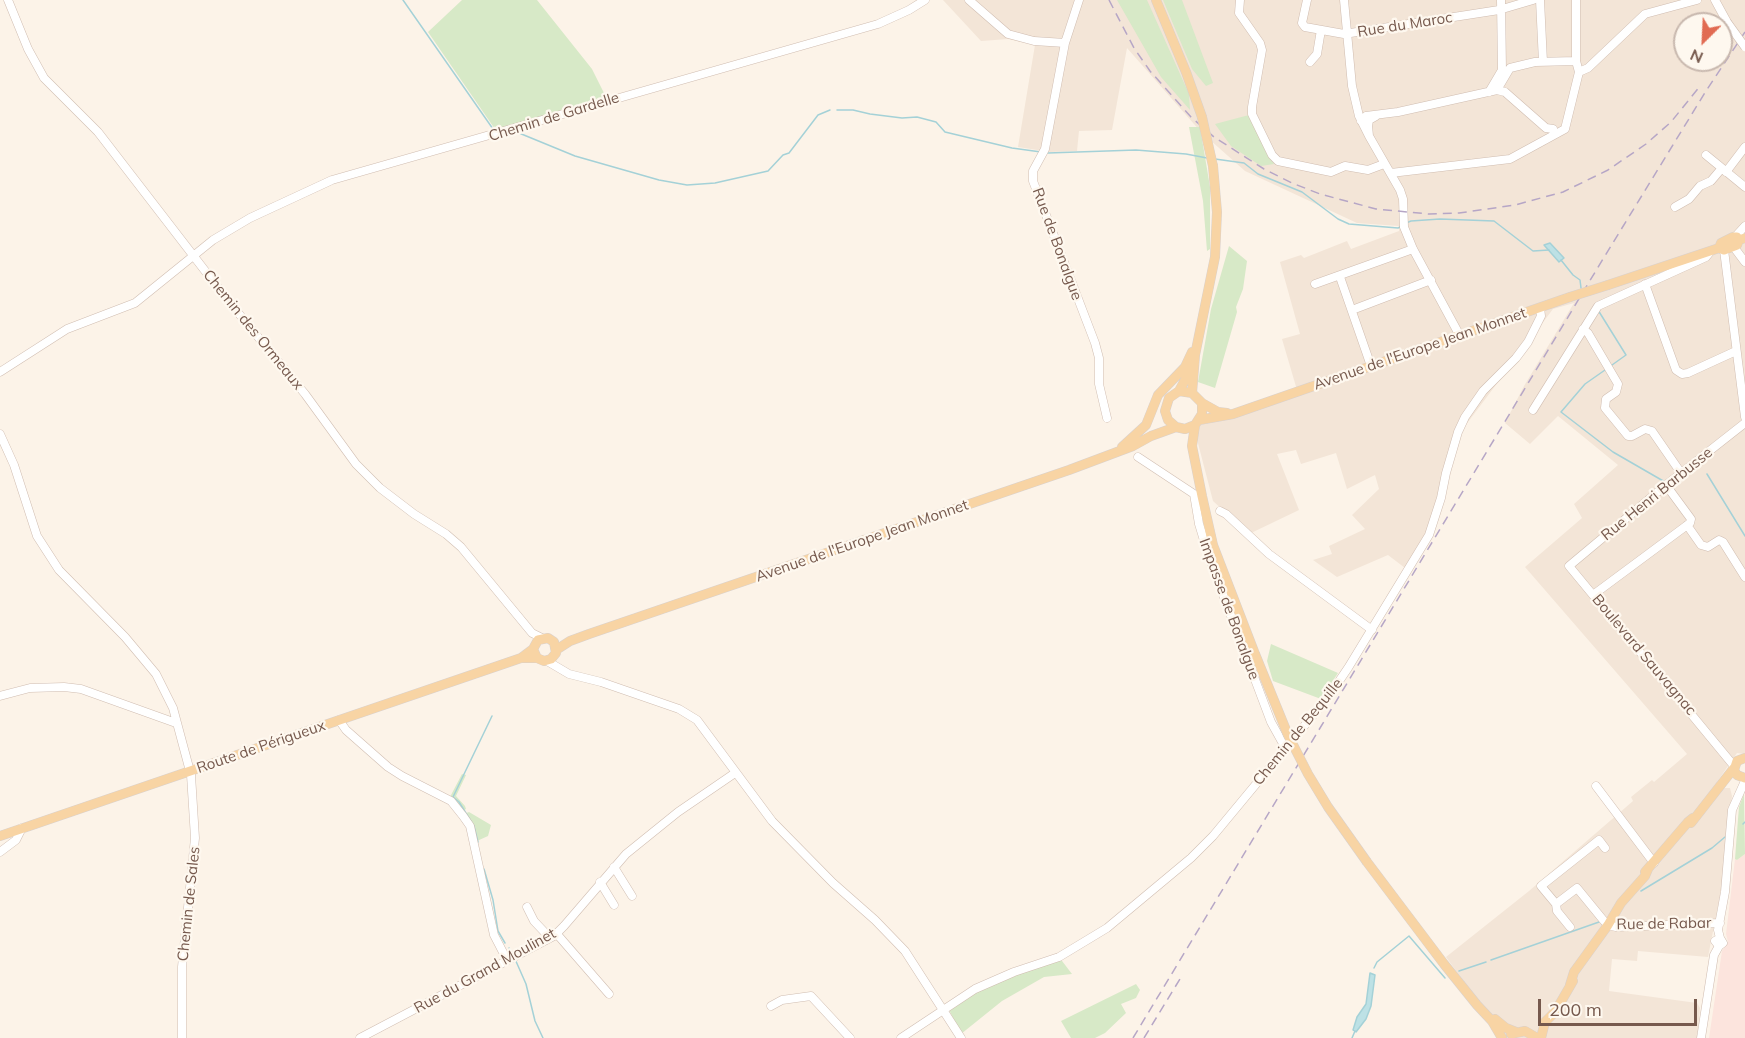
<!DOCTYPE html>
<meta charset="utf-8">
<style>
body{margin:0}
#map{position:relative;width:1745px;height:1038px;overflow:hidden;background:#fcf3e8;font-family:Mulish,sans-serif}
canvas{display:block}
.north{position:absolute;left:1673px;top:12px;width:60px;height:60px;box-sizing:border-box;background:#fef8ef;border:2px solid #c8b8ae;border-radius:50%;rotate:204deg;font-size:16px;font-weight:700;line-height:24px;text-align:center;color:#76594d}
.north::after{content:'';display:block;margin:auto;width:21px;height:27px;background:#e16b52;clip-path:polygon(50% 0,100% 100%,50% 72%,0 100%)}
.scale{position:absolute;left:1538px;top:999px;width:159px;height:27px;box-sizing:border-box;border:3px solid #76594d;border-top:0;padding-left:8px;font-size:18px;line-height:21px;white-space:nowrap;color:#76594d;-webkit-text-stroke:4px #fef8ef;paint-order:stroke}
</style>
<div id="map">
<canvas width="1745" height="1038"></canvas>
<div class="north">N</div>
<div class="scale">200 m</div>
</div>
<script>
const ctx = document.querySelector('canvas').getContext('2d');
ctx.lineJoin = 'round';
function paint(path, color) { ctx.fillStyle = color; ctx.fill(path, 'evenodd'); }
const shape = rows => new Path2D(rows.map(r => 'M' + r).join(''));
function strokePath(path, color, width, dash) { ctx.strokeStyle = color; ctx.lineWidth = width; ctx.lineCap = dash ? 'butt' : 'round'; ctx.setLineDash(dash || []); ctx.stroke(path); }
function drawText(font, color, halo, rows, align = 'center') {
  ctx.font = font + ' Mulish,sans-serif'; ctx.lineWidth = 4.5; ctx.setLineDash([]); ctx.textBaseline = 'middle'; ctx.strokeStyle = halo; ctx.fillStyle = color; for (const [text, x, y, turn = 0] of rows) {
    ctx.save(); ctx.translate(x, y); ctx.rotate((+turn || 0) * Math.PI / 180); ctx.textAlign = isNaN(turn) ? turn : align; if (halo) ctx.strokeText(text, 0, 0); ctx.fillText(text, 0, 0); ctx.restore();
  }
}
const residential = shape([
 [943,0,1745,0,1745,754,1737,753,1717,782,1723,788,1730,788,1732,796,1722,885,1708,957,1638,951,1637,961,1612,959,1609,991,1697,1003,1700,1008,1697,1038,1505,1038,1446,957,1529,891,1633,801,1631,797,1652,780,1654,782,1687,754,1525,567,1582,518,1574,504,1618,465,1558,416,1530,444,1505,423,1524,386,1574,303,1553,309,1462,430,1432,535,1405,568,1388,555,1337,577,1313,560,1332,554,1329,546,1365,529,1352,515,1379,489,1375,475,1347,489,1336,453,1301,464,1296,450,1277,454,1299,510,1249,534,1213,501,1193,424,1297,390,1282,339,1300,334,1280,262,1301,255,1304,258,1347,241,1351,249,1399,231,1399,226,1357,223,1245,171,1201,132,1127,48,1112,130,1079,131,1077,151,1050,152,1018,147,1035,45,1008,39,981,41],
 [1685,24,1721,24,1721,60,1685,60]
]);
const commercial = shape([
 [1745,854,1745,1038,1709,1038,1722,951,1728,942,1726,934,1735,859,1737,860]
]);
const green = shape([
 [462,0,537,0,592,69,606,97,497,132,428,32],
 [1117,0,1147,0,1189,94,1190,110,1161,77],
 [1163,0,1182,0,1213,83,1206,86,1192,69],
 [1249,115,1274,164,1261,166,1231,146,1215,124],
 [1189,127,1200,127,1210,187,1210,249,1207,251,1203,201],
 [1229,246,1247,261,1243,289,1236,307,1237,312,1215,388,1198,382,1211,309],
 [1271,644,1338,673,1321,699,1273,681,1267,661],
 [462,774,466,775,456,796,465,806,466,809,462,811,450,797],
 [1744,794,1745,854,1737,860,1735,859,1738,819,1739,807],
 [469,812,491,825,488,836,477,841,464,814],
 [1059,957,1072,974,1044,977,1002,1001,961,1034,949,1010,975,989],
 [1136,984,1140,990,1136,998,1121,1004,1126,1013,1105,1033,1095,1038,1071,1038,1061,1021]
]);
const water = shape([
 [1550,243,1564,258,1559,262,1544,245,1550,243],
 [1370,973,1375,975,1371,1006,1366,1019,1356,1032,1353,1030,1357,1017,1366,1004,1370,973]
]);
const stream = shape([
 [403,0,493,129],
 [837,110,853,110,870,114,902,118,917,117,936,122,945,132,1012,148,1041,152],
 [498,138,519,133,575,156,659,180,687,185,715,183,768,171,783,155,789,153,818,115,830,110],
 [1048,153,1136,150,1186,154,1207,158],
 [1215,159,1244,163,1258,174,1302,192,1338,219,1349,224,1398,228,1402,226],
 [1406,223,1411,221,1440,219,1494,221,1533,251,1549,250],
 [1561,260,1573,275,1580,280,1581,288],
 [1598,310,1626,355,1612,365],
 [1605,370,1585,384,1561,412,1613,452,1665,482],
 [1707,474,1745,536],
 [1743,824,1745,822],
 [478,842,474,826,459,802,453,797,492,716],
 [484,869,493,900,498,931,505,943],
 [1641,891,1712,848,1725,837],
 [509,948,514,954],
 [515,959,526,984,535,1021,543,1038],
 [1491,960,1599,922],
 [1374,968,1377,962,1409,936,1445,978],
 [1459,971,1486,962],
 [1352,1038,1355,1031]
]);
const minor = shape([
 [8,0,28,49,44,78,98,132,226,298,305,394,356,464,380,488,414,514,446,534,461,547,532,633,542,638],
 [969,0,1008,34,1034,41,1065,43],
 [1079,0,1065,43,1045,149,1033,171,1033,181,1095,343,1099,358,1099,384,1107,418],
 [1240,0,1239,13,1260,43,1262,50,1252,107,1252,114,1272,155,1278,161,1331,172,1345,166,1368,170,1384,164],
 [1307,0,1302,23,1305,27,1344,34,1499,10,1533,0],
 [1344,0,1352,86,1359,116,1369,136,1368,126,1369,120,1376,116],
 [1501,0,1502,70],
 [1540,0,1543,62],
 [1715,0,1727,22],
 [1310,62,1317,54,1321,30],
 [1579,72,1588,68,1645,14,1697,0],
 [1497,90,1505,92,1546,128,1553,129],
 [1489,92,1502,70],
 [1361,121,1366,116,1398,112,1497,90,1510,68,1535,62,1576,61],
 [1369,136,1400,190,1403,199,1404,227,1413,249,1460,336],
 [1706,155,1745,187],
 [1726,172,1745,147],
 [1391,173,1510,159,1565,129,1579,72,1576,61,1576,0],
 [1675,207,1689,199,1700,186,1711,181,1722,168],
 [1735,237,1745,226],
 [1733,246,1745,262],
 [1724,250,1745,417],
 [1340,277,1371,366],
 [1315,284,1413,249],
 [1645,284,1676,370,1682,374,1688,373,1736,351],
 [1352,310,1431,280],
 [1583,329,1588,333,1618,384,1616,392,1606,399,1605,408,1628,436,1632,436,1645,429,1652,431,1681,473],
 [0,372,67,329,135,303,213,240,250,218,332,180,878,24,909,10,925,0],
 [1533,410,1598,306,1706,257,1710,252],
 [0,434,14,465,37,536,59,570,125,637,156,674,173,708,191,775,195,838,182,967,182,1038],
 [1138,457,1194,494,1199,524,1210,560,1271,722,1286,749],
 [1220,511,1226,514,1269,554,1372,630],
 [1687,525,1701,545,1708,547,1719,540,1723,542,1745,577],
 [1593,595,1690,523,1691,519,1666,485],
 [547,661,569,674,601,682,679,709,697,720,772,821,833,883,875,920,905,951,961,1038],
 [0,696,30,688,64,687,81,689,176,723],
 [339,720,346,730,388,767,402,776,451,801,463,816,470,826,494,935,507,960],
 [1734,766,1569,566,1666,485,1745,423],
 [1596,786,1654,863],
 [0,852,16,840,22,828],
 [614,867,632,896],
 [600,882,614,905],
 [1556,904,1541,886,1599,840,1605,848],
 [527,907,534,921,550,938],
 [1608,925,1616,927,1720,923],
 [1570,927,1557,911,1556,904,1577,888,1604,921],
 [556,933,609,994],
 [1720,938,1718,930,1725,892,1732,810,1745,781],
 [771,1006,782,1000,811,996,850,1038],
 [360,1038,554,936,564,926,626,854,678,812,735,773],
 [901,1038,975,989,1014,972,1059,957,1107,928,1191,858,1213,836,1329,696,1348,668,1429,535,1441,498,1446,473,1458,432,1465,417,1483,391,1516,358,1528,342,1541,316,1540,308],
 [1701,1038,1714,955,1719,946,1723,943,1720,938,1715,941,1719,946]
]);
const major = shape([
 [1156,0,1186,72,1202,117],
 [1739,240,1737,237,1733,237,1721,243,1719,248,1724,250,1737,245,1739,240,1745,238],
 [1608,285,1719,248],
 [1190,371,1179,391,1169,398,1165,411,1168,420,1176,427,1185,429,1195,425],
 [1179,391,1192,393,1202,403,1202,414,1195,425,1192,446,1202,496,1213,545,1255,654],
 [1192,393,1195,355,1215,257,1217,212,1213,166],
 [1202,403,1218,412,1227,413],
 [1199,420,1233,414,1570,297],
 [1122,447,1146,425,1158,395,1185,367,1192,352],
 [556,650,570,641,589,634,1069,470,1133,446,1151,436,1176,427],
 [521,658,537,658,544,661,551,659,556,653,554,642,548,638,538,640,533,649,537,658],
 [1745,758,1737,761,1734,770,1737,775,1745,778],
 [1691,823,1734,768],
 [0,836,521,658,533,649],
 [1367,862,1444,964,1477,1005,1492,1021,1502,1038],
 [1645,872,1688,822,1693,818],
 [1570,985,1574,972,1608,925,1621,903,1645,876,1648,869],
 [1495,1019,1506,1028,1516,1032],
 [1511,1034,1525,1031,1537,1038],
 [1541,1038,1545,1022,1555,1012,1573,981]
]);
const rail = shape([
 [1109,0,1134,48,1150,71,1191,117,1214,137,1264,169,1292,183,1320,194,1376,209,1429,214,1459,213,1515,205,1563,192,1608,170,1646,144,1671,122,1701,85],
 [1133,1038,1603,259,1706,91,1745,32],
 [1144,1038,1183,974]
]);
const minorBridge = shape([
 [1727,22,1745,47]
]);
const majorBridge = shape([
 [1202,117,1213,166],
 [1570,297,1608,285],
 [1255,654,1288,735,1308,774,1328,807,1367,862]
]);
const streetNames = [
 ["Rue du Maroc",1405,25,-9],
 ["Chemin de Gardelle",554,117,-17],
 ["Rue de Bonalgue",1057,244,70],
 ["Chemin des Ormeaux",253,330,51],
 ["Avenue de l'Europe Jean Monnet",1420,349,-19],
 ["Rue Henri Barbusse",1657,494,-39],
 ["Avenue de l'Europe Jean Monnet",862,541,-19],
 ["Impasse de Bonalgue",1229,609,70],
 ["Boulevard Sauvagnac",1644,655,50],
 ["Chemin de Bequille",1298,732,-51],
 ["Route de Périgueux",261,747,-19],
 ["Chemin de Sales",189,904,-84],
 ["Rue de Rabar",1664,924,-1],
 ["Rue du Grand Moulinet",485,971,-29]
];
paint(residential, '#f3e5d7');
paint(commercial, '#fce4dd');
paint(green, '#d7e9c7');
paint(water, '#bde1e5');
strokePath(water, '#a4d1d7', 1.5);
strokePath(stream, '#a4d1d7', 1.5);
strokePath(minor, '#d0bdb1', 9);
strokePath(major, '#d9d1cd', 10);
strokePath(minor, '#fff', 8);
strokePath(major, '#f8d4a4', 9);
strokePath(rail, '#b6a6c6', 1.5, [9, 6]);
strokePath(minorBridge, '#d0bdb1', 9, []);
strokePath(majorBridge, '#d9d1cd', 10, []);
strokePath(minorBridge, '#fff', 8);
strokePath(majorBridge, '#f8d4a4', 9);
drawText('15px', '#76594d', '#fef8ef', streetNames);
</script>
